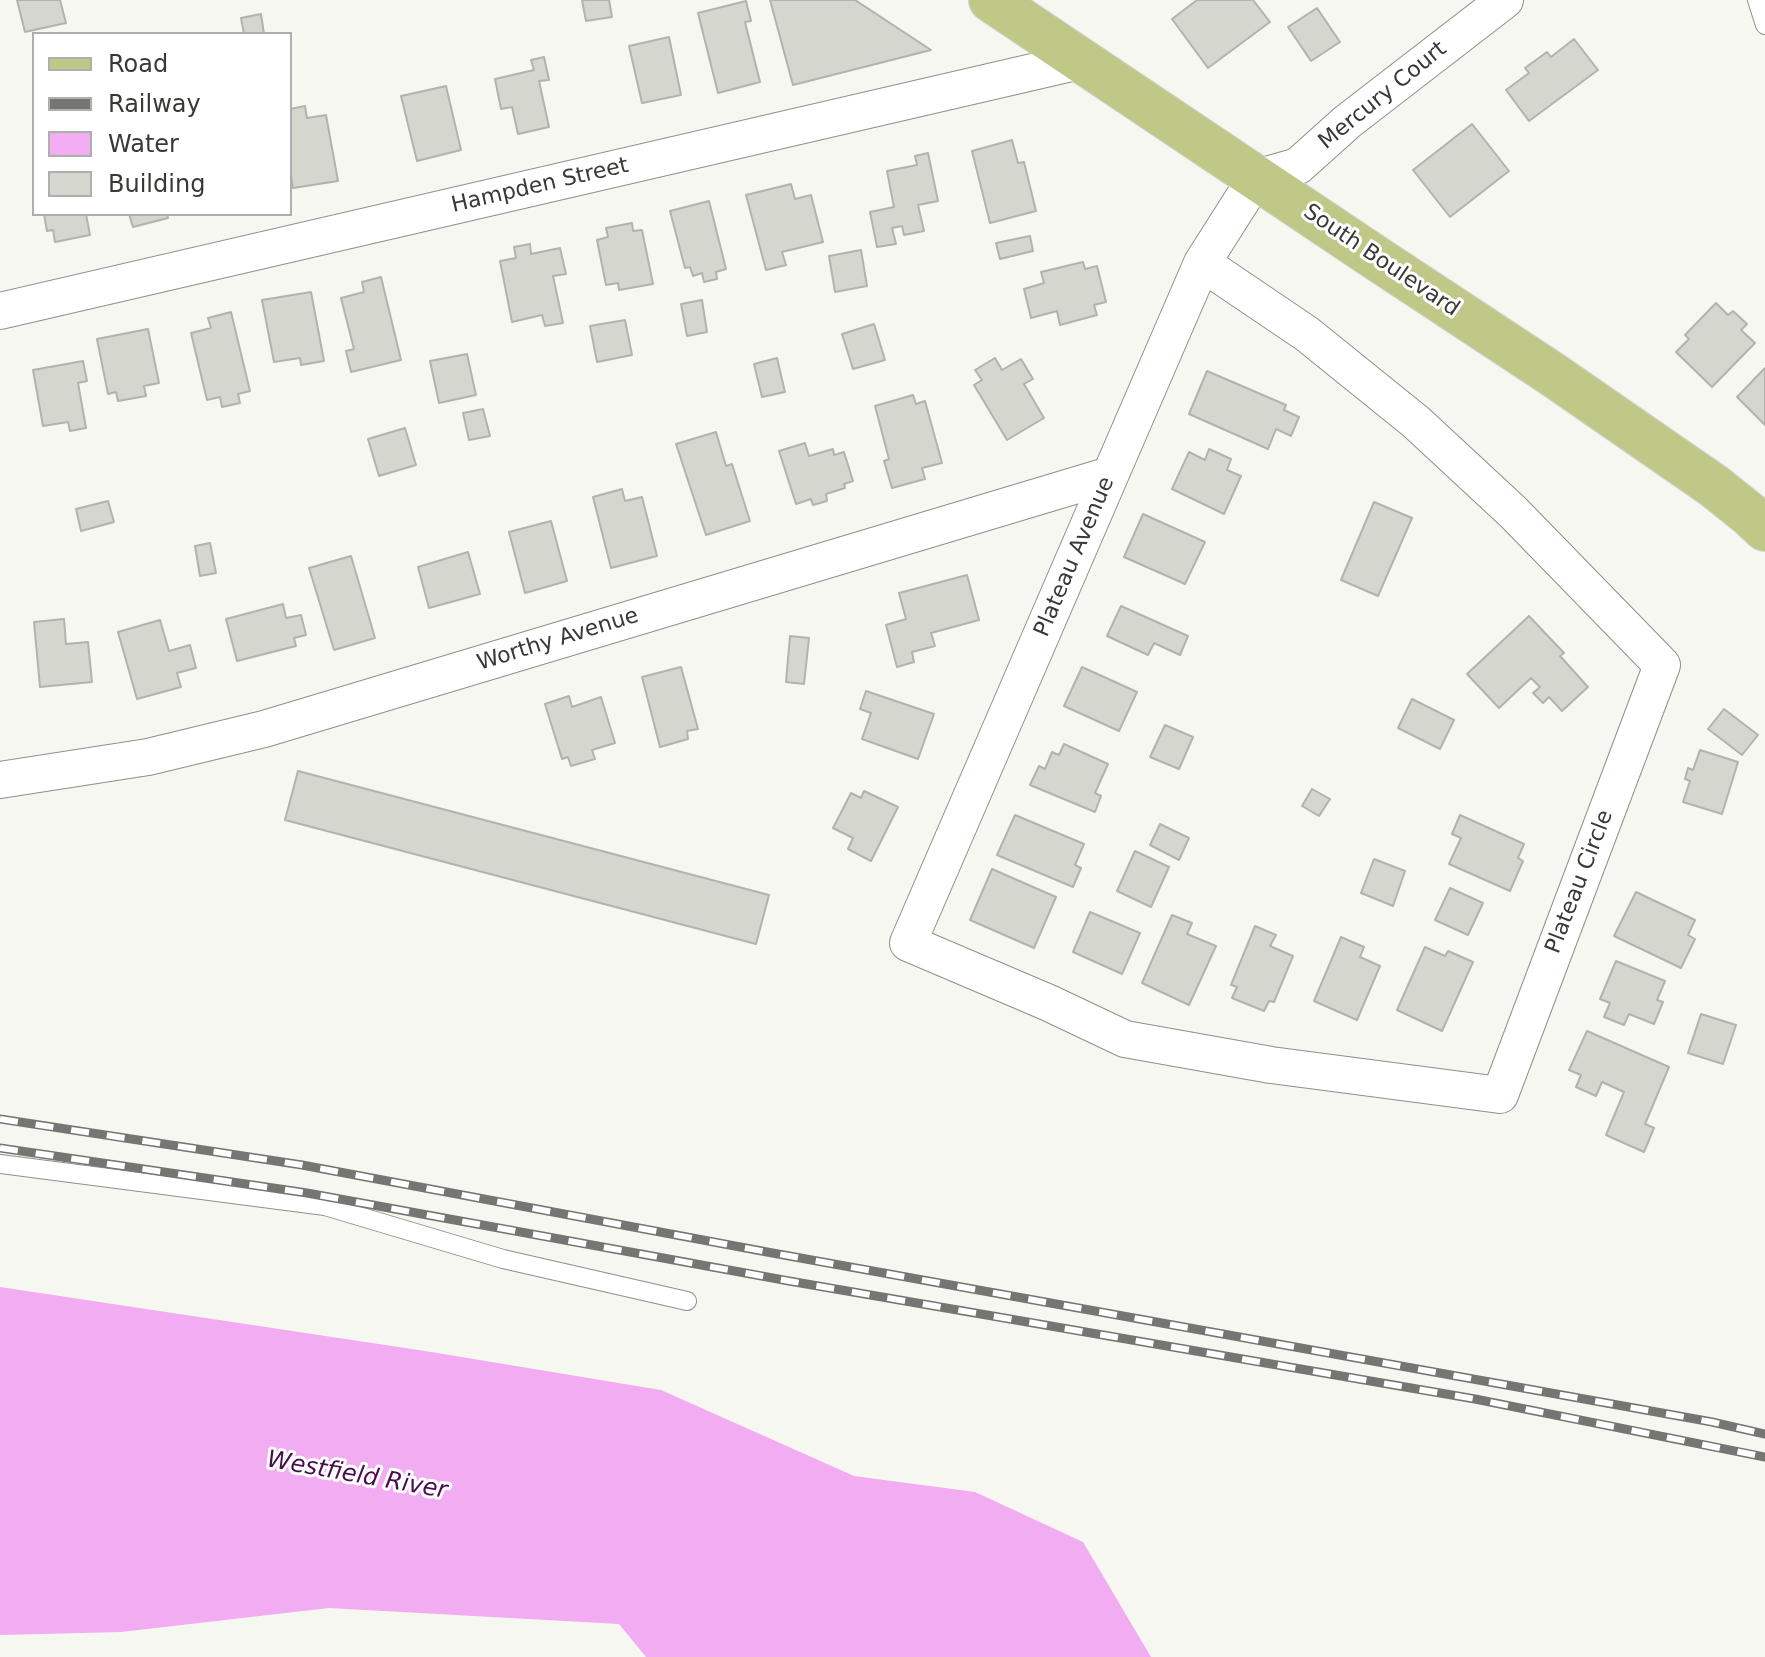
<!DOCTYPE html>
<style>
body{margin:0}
#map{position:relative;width:1765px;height:1657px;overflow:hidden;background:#f6f7f0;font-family:"DejaVu Sans",sans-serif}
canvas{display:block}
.legend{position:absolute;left:32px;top:32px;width:260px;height:184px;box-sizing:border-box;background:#fff;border:2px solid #afafae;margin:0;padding:10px 14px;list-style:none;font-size:24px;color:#383835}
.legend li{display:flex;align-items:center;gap:16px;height:40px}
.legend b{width:40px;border:2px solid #afafae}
</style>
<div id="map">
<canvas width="1765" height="1657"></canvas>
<ul class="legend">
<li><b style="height:10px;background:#c0c888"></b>Road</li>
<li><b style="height:10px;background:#757571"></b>Railway</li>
<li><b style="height:22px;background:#f2acf2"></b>Water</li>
<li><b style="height:22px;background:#d5d7cf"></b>Building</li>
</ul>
</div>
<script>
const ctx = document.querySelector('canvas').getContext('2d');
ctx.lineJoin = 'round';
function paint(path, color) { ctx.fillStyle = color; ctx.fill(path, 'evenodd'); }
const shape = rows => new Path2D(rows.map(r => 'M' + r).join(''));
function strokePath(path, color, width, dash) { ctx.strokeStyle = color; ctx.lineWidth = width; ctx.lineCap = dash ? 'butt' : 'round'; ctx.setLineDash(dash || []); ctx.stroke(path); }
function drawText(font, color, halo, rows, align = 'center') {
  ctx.font = font + ' "DejaVu Sans",sans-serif'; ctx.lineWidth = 6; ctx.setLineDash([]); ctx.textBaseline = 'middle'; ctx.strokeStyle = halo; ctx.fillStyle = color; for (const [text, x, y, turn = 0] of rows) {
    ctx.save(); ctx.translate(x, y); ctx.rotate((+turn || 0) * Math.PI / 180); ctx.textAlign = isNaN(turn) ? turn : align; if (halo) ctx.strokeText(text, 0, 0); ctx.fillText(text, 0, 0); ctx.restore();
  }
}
const water = shape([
 [0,1287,425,1351,661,1390,854,1476,975,1492,1083,1542,1151,1657,646,1657,619,1624,329,1608,121,1632,0,1635]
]);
const building = shape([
 [17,0,60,0,66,23,25,32,17,0],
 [582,0,609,0,612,17,586,21,582,0],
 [770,0,855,0,931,50,793,85,770,0],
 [1197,0,1253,0,1270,22,1208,68,1172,19,1197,0],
 [746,1,751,21,745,22,760,82,718,93,698,13,746,1],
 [1317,8,1340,42,1311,61,1288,27,1317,8],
 [261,14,264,34,244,34,241,18,261,14],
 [669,37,681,95,642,103,629,46,669,37],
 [1574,39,1598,70,1529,121,1506,90,1529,73,1525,68,1547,52,1551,57,1574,39],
 [544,57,549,80,539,81,549,127,518,134,512,107,501,109,495,79,534,70,531,60,544,57],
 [446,86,461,150,417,161,401,96,446,86],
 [305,106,307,118,326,115,338,181,293,188,290,170,290,109,305,106],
 [1472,124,1509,171,1450,217,1413,170,1472,124],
 [1012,140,1018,163,1024,162,1036,211,990,223,972,151,1012,140],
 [928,153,938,201,918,205,924,231,904,235,902,226,892,228,896,244,877,247,870,212,894,207,887,171,917,165,915,156,928,153],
 [791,184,795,199,811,195,823,242,782,252,786,265,766,270,746,195,791,184],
 [709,201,726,269,716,272,717,279,704,282,702,273,693,276,690,267,685,268,670,211,709,201],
 [44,214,86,214,90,235,55,242,53,230,47,231,44,214],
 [129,214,167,214,168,218,133,227,129,214],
 [632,223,633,231,642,230,653,284,619,290,618,283,606,285,597,240,608,237,606,228,632,223],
 [1030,236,1033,251,1000,259,996,243,1030,236],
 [530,244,531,254,560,248,566,274,553,276,563,323,545,326,542,315,512,322,500,261,516,258,514,247,530,244],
 [861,250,867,286,835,292,829,256,861,250],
 [1083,262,1085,269,1097,266,1106,302,1094,305,1097,315,1060,325,1057,311,1031,318,1024,289,1044,283,1041,272,1083,262],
 [381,277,401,360,351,372,346,351,354,349,341,298,364,292,362,282,381,277],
 [311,292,324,361,301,365,300,358,274,362,262,300,311,292],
 [702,300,707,332,687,336,681,304,702,300],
 [1716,303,1728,315,1733,311,1747,324,1741,330,1755,343,1712,387,1676,352,1689,339,1685,335,1716,303],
 [231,312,250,391,238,394,240,403,222,407,220,397,207,400,191,333,211,328,208,318,231,312],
 [625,320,632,355,597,362,590,326,625,320],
 [874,324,885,360,853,369,842,334,874,324],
 [148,329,159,383,144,386,146,396,118,401,116,392,108,394,97,339,148,329],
 [467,354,476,395,439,403,430,361,467,354],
 [777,358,785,392,762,397,754,364,777,358],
 [995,358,1002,370,1021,359,1033,379,1024,384,1044,418,1007,440,974,385,982,380,975,370,995,358],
 [83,361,87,381,78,383,86,428,70,431,68,422,43,426,33,370,83,361],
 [1765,368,1765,425,1737,397,1765,368],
 [1207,371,1286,405,1284,410,1299,417,1291,436,1276,429,1268,449,1189,414,1207,371],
 [913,395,916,404,925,401,942,463,922,468,925,479,892,488,884,461,889,459,875,406,913,395],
 [483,409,490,436,469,440,463,413,483,409],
 [405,428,416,465,379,476,368,439,405,428],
 [716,432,726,466,732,464,750,521,706,535,676,444,716,432],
 [805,443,809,456,833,449,834,455,844,452,853,481,844,484,845,488,826,494,827,501,813,505,811,499,796,504,779,451,805,443],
 [1209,449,1231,459,1227,470,1241,476,1224,514,1172,489,1189,452,1205,460,1209,449],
 [622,489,625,501,642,497,657,556,611,568,593,497,622,489],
 [108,501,114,522,81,531,76,509,108,501],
 [1374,502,1412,518,1378,596,1341,580,1374,502],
 [1143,514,1205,542,1185,584,1124,557,1143,514],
 [551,521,567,581,525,593,509,532,551,521],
 [210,543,216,573,200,576,195,546,210,543],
 [468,552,480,594,429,608,418,567,468,552],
 [351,556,375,638,334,650,309,568,351,556],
 [967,575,979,620,931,633,935,646,912,652,914,662,897,667,886,625,906,619,899,593,967,575],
 [283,604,286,618,301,615,306,635,294,638,296,646,237,661,226,619,283,604],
 [1121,606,1188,636,1180,655,1154,643,1148,655,1107,636,1121,606],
 [1529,616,1564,653,1560,656,1588,687,1562,711,1549,697,1543,703,1533,693,1540,687,1531,678,1499,708,1467,674,1529,616],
 [64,619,66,644,88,642,92,682,40,687,34,622,64,619],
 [160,620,169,651,190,645,196,668,177,673,181,687,137,699,118,632,160,620],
 [790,636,809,638,804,684,786,682,790,636],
 [681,667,698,729,687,731,688,739,660,747,642,677,681,667],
 [1082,667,1137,692,1119,731,1064,706,1082,667],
 [866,691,934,714,918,759,862,739,871,713,860,709,866,691],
 [569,696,572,707,601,697,615,743,592,750,595,759,571,766,568,757,562,759,545,704,569,696],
 [1412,699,1454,720,1440,749,1398,728,1412,699],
 [1724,709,1758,735,1742,755,1708,729,1724,709],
 [1165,725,1193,737,1179,769,1150,757,1165,725],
 [1064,744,1108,764,1095,793,1101,796,1095,812,1030,785,1039,766,1045,769,1052,752,1059,755,1064,744],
 [1700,750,1738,762,1722,814,1683,802,1690,781,1685,779,1688,768,1693,770,1700,750],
 [298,771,769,895,756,944,285,820,298,771],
 [1312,789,1330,799,1319,816,1302,806,1312,789],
 [864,791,898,807,871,861,848,849,853,838,833,828,851,793,861,798,864,791],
 [1015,815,1084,844,1075,865,1081,868,1073,887,997,855,1015,815],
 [1460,815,1524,844,1518,858,1523,861,1510,891,1449,864,1461,838,1452,834,1460,815],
 [1160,824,1189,838,1179,860,1150,845,1160,824],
 [1135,851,1169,867,1151,907,1117,891,1135,851],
 [1374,859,1405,871,1393,906,1361,893,1374,859],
 [992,869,1056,897,1034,948,970,920,992,869],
 [1450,888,1483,903,1468,935,1435,920,1450,888],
 [1636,892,1695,920,1688,935,1695,939,1681,968,1614,936,1636,892],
 [1090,912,1140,933,1122,974,1073,952,1090,912],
 [1172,915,1192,923,1187,934,1216,946,1189,1005,1142,983,1172,915],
 [1255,926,1276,935,1270,946,1293,956,1274,1002,1269,1001,1264,1011,1232,998,1237,987,1231,985,1255,926],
 [1341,937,1364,947,1360,957,1380,966,1357,1020,1314,1001,1341,937],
 [1425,947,1445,956,1448,951,1473,962,1442,1031,1397,1010,1425,947],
 [1616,961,1665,981,1657,1000,1663,1002,1654,1024,1629,1014,1624,1025,1604,1017,1610,1003,1600,999,1616,961],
 [1701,1014,1736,1025,1723,1064,1688,1053,1701,1014],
 [1587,1031,1669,1067,1645,1124,1654,1128,1644,1152,1606,1135,1624,1092,1602,1082,1596,1096,1576,1087,1581,1075,1569,1070,1587,1031]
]);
const service = shape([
 [1757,0,1765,25],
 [0,1164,325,1206,503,1259,687,1301]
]);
const minor = shape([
 [1202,263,1307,334,1416,422,1513,512,1662,665,1500,1095,1271,1065,1125,1039,1049,1003,908,943,1202,263,1256,178,1298,166,1347,122,1505,0],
 [0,311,1080,61],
 [0,780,148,757,264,729,1110,475]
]);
const primary = shape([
 [991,0,1373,256,1552,374,1714,486,1749,514,1765,529]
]);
const rail = shape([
 [0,1119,302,1165,767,1252,1712,1422,1765,1434],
 [0,1148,307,1193,789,1281,1475,1399,1765,1457]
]);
const streetNames = [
 ["Mercury Court",1383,96,-39],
 ["Hampden Street",540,186,-13],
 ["South Boulevard",1381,261,34],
 ["Plateau Avenue",1075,557,-67],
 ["Worthy Avenue",558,640,-17],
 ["Plateau Circle",1580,882,-69]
];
const waterNames = [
 ["Westfield River",357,1476,10]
];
paint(water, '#f2acf2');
paint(building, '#d5d7cf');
strokePath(building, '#b2b3ac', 2);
strokePath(service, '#8e9089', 20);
strokePath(minor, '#8e9089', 38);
strokePath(primary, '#d3d3d3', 46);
strokePath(service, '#fff', 18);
strokePath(minor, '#fff', 36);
strokePath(primary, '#c0c888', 44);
strokePath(rail, '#757571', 9);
strokePath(rail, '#fff', 6, [18]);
drawText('22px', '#383835', '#fff', streetNames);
drawText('italic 24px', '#490c4c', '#fff', waterNames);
</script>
